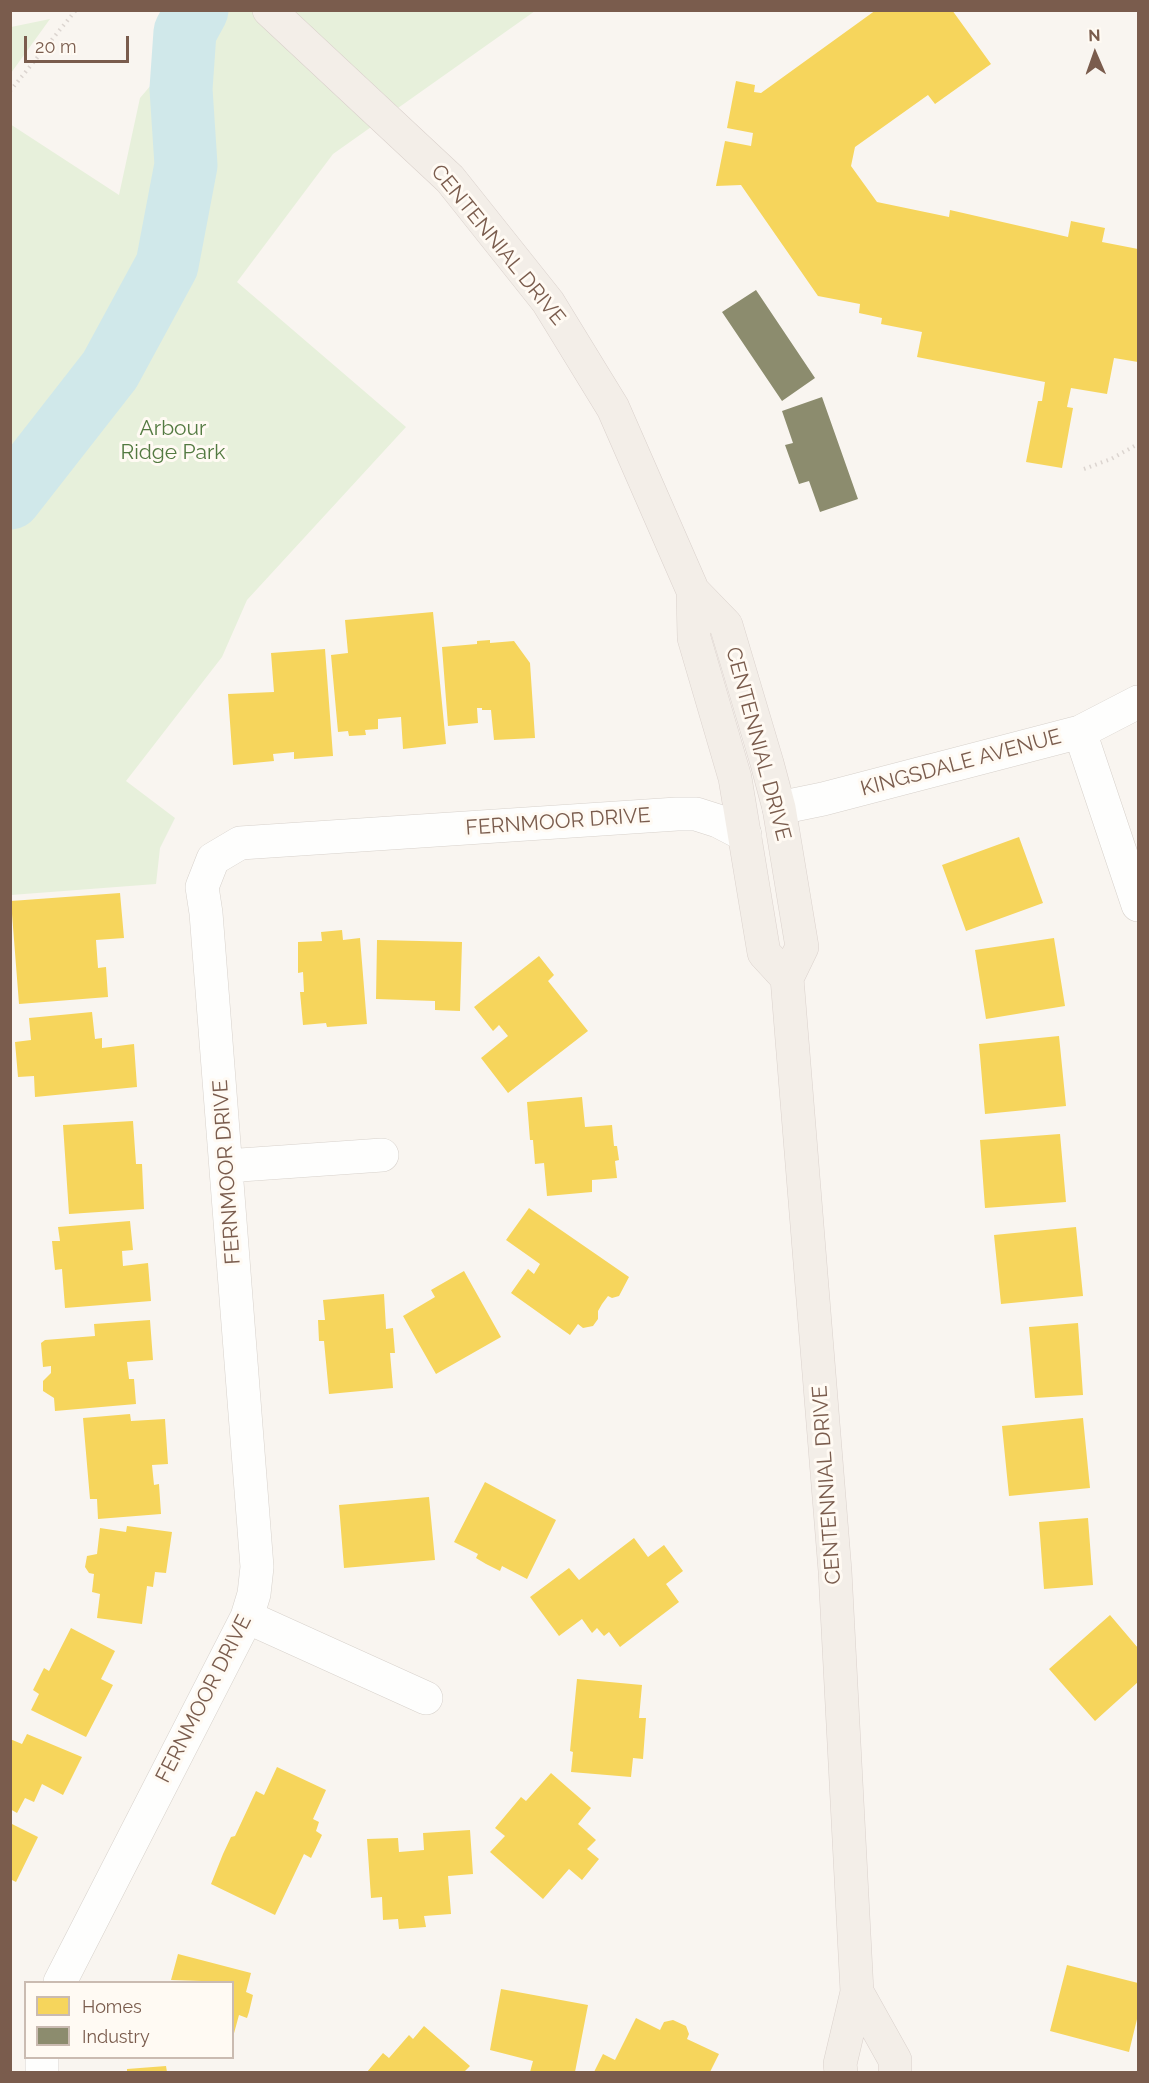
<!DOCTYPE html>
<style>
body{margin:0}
#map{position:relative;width:1149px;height:2083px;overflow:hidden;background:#f9f5f0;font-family:Raleway,sans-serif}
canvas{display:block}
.frame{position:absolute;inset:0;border:12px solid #7a5c4d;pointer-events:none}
.legend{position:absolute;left:24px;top:1981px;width:210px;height:78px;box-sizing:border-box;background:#fffaf3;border:2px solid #cabbb1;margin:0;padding:8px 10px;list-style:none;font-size:18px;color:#7a5c4d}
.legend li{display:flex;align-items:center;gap:12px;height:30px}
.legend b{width:30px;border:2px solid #cabbb1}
.north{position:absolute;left:1065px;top:24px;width:60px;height:60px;-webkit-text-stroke:4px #fffaf3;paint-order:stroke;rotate:358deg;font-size:16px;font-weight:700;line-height:24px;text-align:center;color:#7a5c4d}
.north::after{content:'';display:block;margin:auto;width:21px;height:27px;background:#7a5c4d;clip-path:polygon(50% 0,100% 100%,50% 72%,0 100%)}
.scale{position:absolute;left:24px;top:36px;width:105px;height:27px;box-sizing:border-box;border:3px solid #7a5c4d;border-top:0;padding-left:8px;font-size:18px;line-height:21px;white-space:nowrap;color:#7a5c4d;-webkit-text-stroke:4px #fffaf3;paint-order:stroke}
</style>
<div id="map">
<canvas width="1149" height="2083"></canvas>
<div class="frame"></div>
<ul class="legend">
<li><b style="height:16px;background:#f6d55c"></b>Homes</li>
<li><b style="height:16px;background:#8c8c6e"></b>Industry</li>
</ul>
<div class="north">N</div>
<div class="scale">20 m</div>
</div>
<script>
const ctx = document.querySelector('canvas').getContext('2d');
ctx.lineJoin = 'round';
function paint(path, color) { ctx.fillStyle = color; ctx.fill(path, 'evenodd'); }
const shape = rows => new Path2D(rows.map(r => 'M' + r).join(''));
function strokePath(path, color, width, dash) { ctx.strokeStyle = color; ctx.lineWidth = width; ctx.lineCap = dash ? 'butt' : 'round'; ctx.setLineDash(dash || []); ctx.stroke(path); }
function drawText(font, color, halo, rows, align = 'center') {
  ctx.font = font + ' Raleway,sans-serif'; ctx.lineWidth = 6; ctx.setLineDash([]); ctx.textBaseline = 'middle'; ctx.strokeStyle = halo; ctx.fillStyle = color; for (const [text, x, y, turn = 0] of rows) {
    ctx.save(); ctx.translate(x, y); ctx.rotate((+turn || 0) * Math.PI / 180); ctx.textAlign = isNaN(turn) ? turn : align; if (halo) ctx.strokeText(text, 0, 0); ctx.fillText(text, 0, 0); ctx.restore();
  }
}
const green = shape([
 [214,11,535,11,333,154,237,282,406,427,247,600,222,657,126,781,175,818,160,848,156,884,11,895,10,124,119,195,140,98],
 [50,19,11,73,11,27]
]);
const homes = shape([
 [876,10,952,10,991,64,935,104,928,95,855,147,851,166,877,202,949,217,950,210,1068,237,1071,221,1105,228,1102,242,1138,249,1138,362,1114,358,1107,394,1071,388,1067,407,1073,408,1062,468,1026,462,1038,401,1042,401,1045,382,917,357,922,332,881,324,882,318,859,313,860,304,818,296,741,185,716,186,725,141,751,146,753,133,727,128,736,81,755,85,754,92,761,93],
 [433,612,446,744,403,749,401,717,378,719,378,729,365,730,366,735,349,736,348,731,338,732,331,655,348,653,345,620],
 [490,640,490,643,514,641,530,663,535,738,494,740,491,710,482,710,482,708,477,708,478,723,448,726,442,647,477,644,477,641],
 [325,649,333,756,294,759,294,752,273,754,274,761,233,765,228,694,274,692,271,653],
 [1019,837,1043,903,966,931,942,865],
 [120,893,124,938,96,940,98,968,106,967,108,997,19,1004,11,901],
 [342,930,343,940,360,938,367,1024,327,1027,326,1023,303,1025,300,992,304,992,303,972,298,973,298,942,322,941,321,932],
 [1054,938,1065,1006,986,1019,975,950],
 [377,940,462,942,460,1011,435,1010,435,1001,376,999],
 [539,956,554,975,548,981,588,1031,508,1093,481,1058,508,1036,499,1025,493,1031,474,1007],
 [92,1012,95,1039,102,1038,102,1048,134,1044,137,1087,35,1097,34,1076,18,1077,15,1042,31,1040,29,1018],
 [1059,1036,1066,1106,985,1114,979,1044],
 [582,1097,585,1127,612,1125,614,1146,617,1146,619,1160,615,1161,617,1178,592,1180,592,1192,547,1196,544,1163,535,1164,533,1140,530,1140,527,1102],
 [133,1121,136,1164,142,1164,144,1209,69,1214,63,1125],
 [1060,1134,1066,1202,985,1208,980,1140],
 [529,1208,629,1277,619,1296,612,1298,608,1296,602,1304,598,1311,598,1319,593,1326,583,1328,578,1324,570,1335,511,1293,528,1269,534,1274,540,1264,506,1240],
 [130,1221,133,1250,122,1251,123,1266,148,1263,151,1301,65,1308,62,1269,55,1270,52,1241,60,1241,58,1227],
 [1076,1227,1083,1296,1001,1304,994,1235],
 [464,1271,501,1337,436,1374,403,1316,435,1297,431,1290],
 [384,1294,386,1329,393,1328,395,1353,390,1353,393,1388,329,1394,324,1341,319,1341,318,1320,325,1320,323,1300],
 [150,1320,153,1360,127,1362,129,1379,134,1379,136,1404,55,1411,54,1398,43,1391,43,1381,51,1373,51,1366,43,1367,41,1343,45,1340,95,1336,94,1324],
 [1078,1323,1083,1395,1035,1398,1029,1327],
 [130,1414,131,1421,165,1419,168,1464,152,1465,154,1485,159,1484,161,1514,98,1519,97,1499,90,1499,83,1418],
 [1083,1418,1090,1488,1009,1496,1002,1426],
 [485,1482,556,1520,527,1579,502,1566,500,1571,486,1564,476,1558,478,1554,454,1542],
 [429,1497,435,1560,344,1568,339,1505],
 [1088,1518,1093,1585,1044,1589,1039,1522],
 [127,1526,172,1532,166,1573,155,1572,153,1587,147,1586,142,1624,97,1618,100,1594,92,1592,94,1574,89,1573,85,1567,87,1556,97,1554,100,1528,126,1532],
 [634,1538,648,1557,664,1545,683,1571,666,1584,679,1602,620,1647,609,1632,604,1636,597,1628,592,1633,582,1619,559,1636,530,1597,569,1568,579,1580],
 [1110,1615,1138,1648,1138,1682,1095,1721,1049,1669],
 [71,1628,115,1651,101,1679,113,1685,86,1737,31,1710,39,1694,33,1690,44,1668,49,1671],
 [577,1679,642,1685,639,1718,646,1718,643,1759,633,1758,631,1777,571,1772,573,1752,570,1751],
 [27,1734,82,1757,63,1795,42,1784,34,1802,25,1798,17,1813,10,1809,10,1739,22,1744],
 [277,1767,326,1790,313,1819,319,1822,316,1831,322,1835,311,1858,304,1854,275,1915,211,1884,223,1854,231,1837,235,1836,256,1791,264,1795],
 [551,1773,591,1808,578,1824,596,1840,587,1849,599,1859,582,1880,569,1869,543,1899,490,1852,505,1836,495,1828,521,1797,526,1801],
 [10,1823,38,1837,16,1882,10,1879],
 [470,1830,473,1874,448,1876,451,1914,424,1916,426,1927,399,1929,398,1919,383,1920,382,1897,371,1898,367,1839,398,1838,399,1852,424,1850,423,1833],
 [178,1954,251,1973,246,1992,253,1995,249,2012,247,2018,239,2015,233,2037,232,1982,171,1980],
 [1067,1965,1138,1983,1138,2015,1129,2052,1050,2031],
 [501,1989,588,2005,575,2072,530,2072,533,2061,490,2050],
 [636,2018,660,2030,664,2022,673,2020,686,2026,689,2034,687,2039,719,2054,710,2072,594,2072,603,2054,615,2060],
 [424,2026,470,2066,464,2072,367,2072,383,2053,389,2058,409,2035,413,2039],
 [166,2066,167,2072,127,2072,127,2069]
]);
const industry = shape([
 [756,290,815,378,782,401,722,312],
 [822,397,858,499,820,512,809,481,799,484,785,445,793,443,782,411]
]);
const river = shape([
 [10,498,110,370,167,265,186,165,181,89,185,32,197,10]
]);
const path = shape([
 [10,91,76,10],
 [1084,469,1111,459,1138,444]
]);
const minor = shape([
 [1080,732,1138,905],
 [779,808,823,799,1080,732,1138,702],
 [226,1166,382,1155],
 [247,1617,426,1698],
 [60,1982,247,1617,254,1594,257,1567,206,913,202,887,213,859,240,843,677,814,696,814,718,821,745,835],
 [42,2072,42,2058]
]);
const major = shape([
 [269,10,450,179,548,302,613,408,693,591,726,625,767,763,779,808,802,947,787,978,835,1571,857,1992,840,2064,841,2072],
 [693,591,694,638,735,778,764,953,787,978],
 [857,1992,895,2060,895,2072]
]);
const streetNames = [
 ["CENTENNIAL DRIVE",498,245,51],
 ["CENTENNIAL DRIVE",758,744,75],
 ["KINGSDALE AVENUE",961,763,-15],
 ["FERNMOOR DRIVE",558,822,-4],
 ["FERNMOOR DRIVE",227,1172,-94],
 ["CENTENNIAL DRIVE",827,1485,-94],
 ["FERNMOOR DRIVE",204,1699,-63]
];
const parkNames = [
 ["Arbour",173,429],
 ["Ridge Park",173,453]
];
paint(green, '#e7f0db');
paint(homes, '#f6d55c');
paint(industry, '#8c8c6e');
strokePath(river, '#d0e8ea', 63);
strokePath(minor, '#d7d1cb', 34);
strokePath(major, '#dad1cc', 34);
strokePath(path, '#dcd5d0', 4, [1.5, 4.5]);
strokePath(minor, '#fefefd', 33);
strokePath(major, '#f3eee8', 33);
drawText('21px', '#7a5c4d', '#fffaf3', streetNames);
drawText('21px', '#537a41', '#fffaf3', parkNames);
</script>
